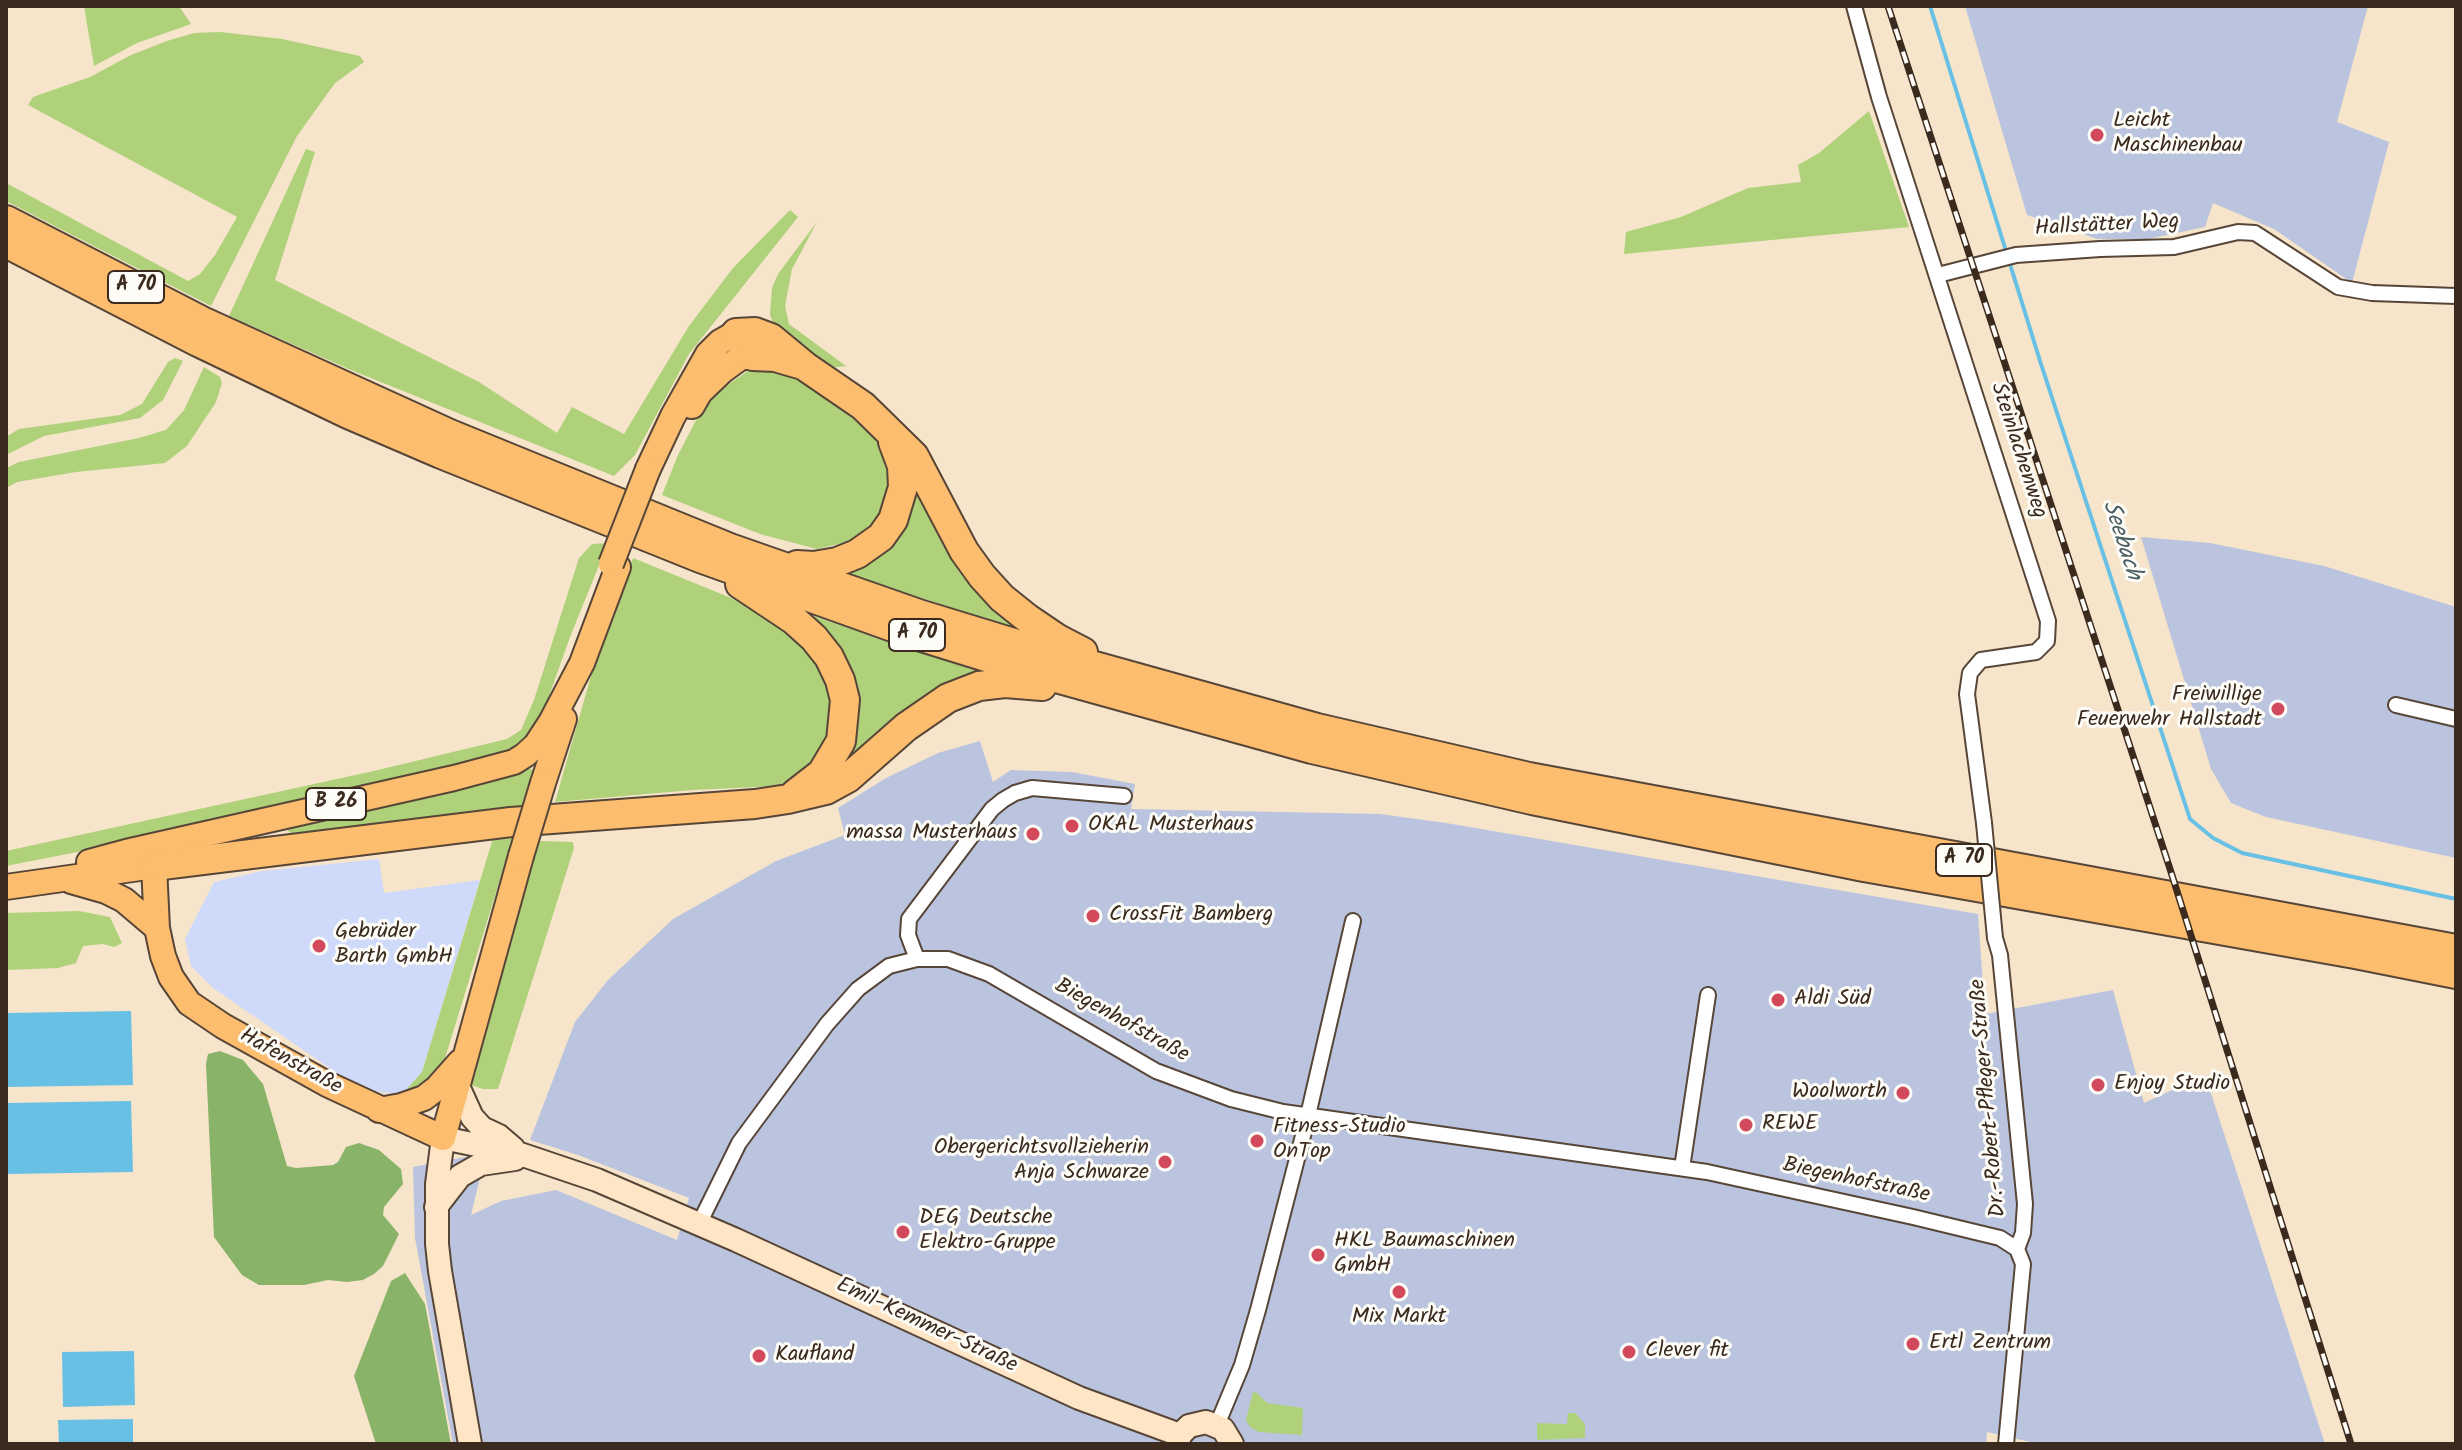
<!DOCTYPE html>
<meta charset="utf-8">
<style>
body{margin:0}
#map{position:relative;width:2462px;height:1450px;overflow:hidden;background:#f6e4cb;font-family:Kalam,sans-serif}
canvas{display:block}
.frame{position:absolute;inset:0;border:8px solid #3b2a1e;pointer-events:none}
</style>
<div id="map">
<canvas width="2462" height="1450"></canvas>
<div class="frame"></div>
</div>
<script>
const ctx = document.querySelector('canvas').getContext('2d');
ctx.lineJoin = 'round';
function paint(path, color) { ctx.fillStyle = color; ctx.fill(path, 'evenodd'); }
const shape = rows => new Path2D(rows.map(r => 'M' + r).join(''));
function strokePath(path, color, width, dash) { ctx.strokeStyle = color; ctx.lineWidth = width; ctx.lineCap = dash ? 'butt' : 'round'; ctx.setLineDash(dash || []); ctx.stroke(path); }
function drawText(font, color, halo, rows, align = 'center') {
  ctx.font = font + ' Kalam,sans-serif'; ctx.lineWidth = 6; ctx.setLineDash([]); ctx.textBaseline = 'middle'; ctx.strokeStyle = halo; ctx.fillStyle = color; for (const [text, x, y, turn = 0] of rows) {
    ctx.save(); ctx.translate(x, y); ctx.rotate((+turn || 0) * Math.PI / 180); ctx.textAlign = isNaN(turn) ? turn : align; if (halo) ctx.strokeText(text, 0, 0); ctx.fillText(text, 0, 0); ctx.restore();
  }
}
const built = shape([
 [379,859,384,893,480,880,422,1072,406,1090,395,1094,374,1091,335,1072,213,988,191,966,185,939,214,882,262,871]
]);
const industrial = shape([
 [1965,6,2368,6,2337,122,2389,142,2352,283,2274,229,2213,203,2205,227,2148,239,2097,239,2027,215],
 [2141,537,2210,543,2324,566,2456,607,2456,858,2266,817,2231,803,2211,769],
 [980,741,993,782,1011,770,1072,772,1135,784,1131,809,1380,814,1446,823,1978,914,1985,1014,2113,990,2144,1103,2205,1075,2325,1444,2039,1444,1987,1432,1986,1444,453,1444,415,1238,413,1167,486,1153,471,1215,501,1201,556,1190,677,1240,689,1198,578,1155,530,1140,575,1022,608,980,673,919,776,861,845,835,838,808,886,778,938,753]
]);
const green = shape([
 [84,6,179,6,191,24,137,43,94,66],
 [220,32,282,39,360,56,364,62,335,83,297,136,211,306,6,201,6,183,188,281,200,274,215,255,237,217,28,105,33,97,90,77,131,55,167,41,194,33],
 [1869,111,1909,227,1624,254,1626,232,1681,217,1748,188,1801,182,1798,165,1819,153],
 [306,149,315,152,275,280,479,382,557,433,572,407,624,434,689,326,733,268,790,210,798,217,689,354,635,455,614,476,351,370,229,316],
 [817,222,792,269,785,306,789,324,846,366,830,368,774,325,770,315,772,288,778,274],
 [175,358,183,361,163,400,140,418,44,436,6,455,6,437,19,429,120,415,142,404,168,362],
 [204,367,220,377,222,383,216,402,187,446,165,463,76,472,17,482,6,488,6,468,19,462,139,438,166,430,184,410],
 [774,370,828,394,877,436,893,479,881,517,865,533,843,543,817,549,760,534,662,495,678,455,695,422,716,393,748,371],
 [909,475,1040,637,834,569,847,564],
 [608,543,570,637,544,710,532,731,504,755,164,835,6,866,6,851,374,771,507,739,521,730,534,700,579,558,592,544],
 [633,558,741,602,779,626,812,655,829,693,831,719,822,750,802,773,778,786,693,790,555,802,595,662],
 [807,614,909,648,986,674,948,684,917,702,831,776,852,739],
 [526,768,534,770,522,809,294,835,288,831,289,825],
 [514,834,445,1058,437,1074,409,1096,406,1090,422,1072,494,835],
 [539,841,573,842,574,848,498,1089,483,1089,471,1085],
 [79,911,110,917,122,943,114,947,103,944,83,946,76,963,58,968,6,970,6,913],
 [1253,1392,1257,1393,1267,1403,1303,1408,1302,1435,1259,1432,1250,1427,1246,1420],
 [1568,1413,1575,1413,1585,1424,1585,1438,1537,1440,1537,1423,1567,1424]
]);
const forest = shape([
 [220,1051,243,1060,263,1084,287,1166,296,1168,333,1165,338,1162,346,1147,359,1143,379,1150,401,1169,403,1184,384,1207,383,1215,399,1234,383,1266,374,1274,363,1280,347,1282,328,1280,304,1285,259,1285,242,1275,214,1237,206,1064,208,1054],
 [405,1273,425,1304,451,1444,376,1444,354,1376,391,1281]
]);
const water = shape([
 [131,1011,133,1085,6,1087,6,1013],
 [131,1101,133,1172,6,1174,6,1103],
 [134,1351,135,1405,63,1407,62,1352],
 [133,1419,133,1444,59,1444,58,1420]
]);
const stream = shape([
 [1930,6,2041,364,2190,819,2213,838,2242,853,2456,899]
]);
const street = shape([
 [1854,6,1879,97,2048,621,2047,641,2036,652,1981,660,1970,673,1967,694,1984,823],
 [1938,275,2016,255,2100,249,2174,247,2238,232,2255,233,2338,287,2372,293,2456,296],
 [2396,705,2456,719],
 [1995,938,2000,955,2025,1204,2023,1233,2017,1249,2023,1264,2006,1444],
 [917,959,908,935,909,919,992,809,1003,800,1015,793,1032,788,1124,796],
 [1682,1168,1708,995],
 [699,1224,739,1143,827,1024,858,989,889,966,917,959,948,959,989,974,1156,1071,1231,1099,1283,1112,1707,1172,1913,1217,2000,1238,2017,1249],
 [1217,1425,1242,1365,1258,1310,1306,1124,1353,921]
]);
const secondary = shape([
 [457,1084,472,1117,482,1128,499,1136,513,1148],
 [436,1207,460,1176,481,1164,515,1159],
 [470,1444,440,1271,437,1244,437,1184,443,1138,520,1154,597,1180,736,1240,1079,1398,1180,1435],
 [1178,1444,1180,1435,1189,1426,1206,1422,1223,1429,1232,1444]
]);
const primary = shape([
 [692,406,700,392,722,371,740,358,753,356],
 [648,469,673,416,708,354,720,342,736,333],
 [543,783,564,719],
 [89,862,126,852,454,778,514,762,525,755,536,745,551,722,582,663,618,567],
 [71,881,106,891,124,900,157,928],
 [6,887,154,866,157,928,163,956,171,977,189,1003,223,1026,327,1084,443,1138,521,856],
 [379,1110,401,1106,424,1098,437,1088,460,1062]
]);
const highway = shape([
 [6,220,202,321,450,434,730,548,922,615,1030,648,1317,728,1529,777,2456,949],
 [6,243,198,342,348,414,441,454,700,558,915,635,1031,671,1312,749,1532,800,1864,867,2355,954,2456,974],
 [736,333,755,332,771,338,806,367,863,406,914,456,964,551,982,576,1002,598,1027,618,1058,639,1083,652],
 [753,356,775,357,799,364],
 [797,565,814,566,837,562,857,554,881,537,893,520,903,487,902,466,893,442],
 [740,584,794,620,814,638,829,657,840,680,845,700,841,741,822,773,795,794],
 [154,866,511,822,755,804,788,799,826,790,848,778,906,727,948,698,979,686,1005,683,1042,686]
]);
const rail = shape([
 [1888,6,2171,872,2351,1444]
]);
const streetBridge = shape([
 [1984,823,1995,938]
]);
const primaryBridge = shape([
 [611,564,648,469],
 [521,856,543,783]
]);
const markers = [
 [2097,135,8,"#d1495b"],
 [2278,709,8,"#d1495b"],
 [1072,826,8,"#d1495b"],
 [1033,834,8,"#d1495b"],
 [1093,916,8,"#d1495b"],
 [319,946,8,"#d1495b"],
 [1778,1000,8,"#d1495b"],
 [2098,1085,8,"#d1495b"],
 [1903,1093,8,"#d1495b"],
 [1746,1125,8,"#d1495b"],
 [1257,1141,8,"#d1495b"],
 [1165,1162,8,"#d1495b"],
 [903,1232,8,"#d1495b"],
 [1318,1255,8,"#d1495b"],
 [1399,1292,8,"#d1495b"],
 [1913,1344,8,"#d1495b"],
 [1629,1352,8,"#d1495b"],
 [759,1356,8,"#d1495b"]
];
const shields = [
 [136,287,56],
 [917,635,56],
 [336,804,60],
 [1964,860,56]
];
const shieldNames = [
 ["A 70",136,287],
 ["A 70",917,635],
 ["B 26",336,804],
 ["A 70",1964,860]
];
const poiNames = [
 ["Leicht",2113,122],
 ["Maschinenbau",2113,147],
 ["Freiwillige",2262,696,"right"],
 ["Feuerwehr Hallstadt",2262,721,"right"],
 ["OKAL Musterhaus",1088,826],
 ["massa Musterhaus",1017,834,"right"],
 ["CrossFit Bamberg",1109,916],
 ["Gebrüder",335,933],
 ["Barth GmbH",335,958],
 ["Aldi Süd",1794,1000],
 ["Enjoy Studio",2114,1085],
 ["Woolworth",1887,1093,"right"],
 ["REWE",1762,1125],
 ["Fitness-Studio",1273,1128],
 ["OnTop",1273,1153],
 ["Obergerichtsvollzieherin",1149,1149,"right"],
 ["Anja Schwarze",1149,1174,"right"],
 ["DEG Deutsche",919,1219],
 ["Elektro-Gruppe",919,1244],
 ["HKL Baumaschinen",1334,1242],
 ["GmbH",1334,1267],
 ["Mix Markt",1399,1318,"center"],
 ["Ertl Zentrum",1929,1344],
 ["Clever fit",1645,1352],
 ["Kaufland",775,1356]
];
const streetNames = [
 ["Hallstätter Weg",2107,227,-3],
 ["Steinlachenweg",2017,451,72],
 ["Biegenhofstraße",1121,1022,29],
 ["Hafenstraße",290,1063,29],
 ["Dr.-Robert-Pfleger-Straße",1990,1098,-95],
 ["Biegenhofstraße",1856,1182,12],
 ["Emil-Kemmer-Straße",926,1327,25]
];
const waterNames = [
 ["Seebach",2120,541,72]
];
paint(built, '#cfdafa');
paint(industrial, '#bac4de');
paint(green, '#aed17a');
paint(forest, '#8ab36a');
paint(water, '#68c0e5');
strokePath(stream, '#68c0e5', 4);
strokePath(street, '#574638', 18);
strokePath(secondary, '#574638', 26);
strokePath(primary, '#574638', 28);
strokePath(highway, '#574638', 32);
strokePath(street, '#fff', 14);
strokePath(secondary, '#fee5c5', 22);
strokePath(primary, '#fcbd6f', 24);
strokePath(highway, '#fcbd6f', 28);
strokePath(rail, '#3b2a1e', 7);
strokePath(rail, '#fdfcf7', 4, [12]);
strokePath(streetBridge, '#574638', 18, []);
strokePath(primaryBridge, '#574638', 28, []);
strokePath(streetBridge, '#fff', 14);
strokePath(primaryBridge, '#fcbd6f', 24);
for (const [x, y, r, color] of markers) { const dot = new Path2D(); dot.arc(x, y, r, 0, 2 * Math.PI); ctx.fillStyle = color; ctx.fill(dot); strokePath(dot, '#fdfcf7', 3); }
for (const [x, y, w] of shields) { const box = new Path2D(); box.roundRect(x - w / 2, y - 16, w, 32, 6); ctx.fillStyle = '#fdfcf7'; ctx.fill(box); strokePath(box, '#3b2a1e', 2); }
drawText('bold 20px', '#3b2a1e', null, shieldNames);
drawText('22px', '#3b2a1e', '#fdfcf7', poiNames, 'left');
drawText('22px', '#3b2a1e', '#fdfcf7', streetNames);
drawText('italic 24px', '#4b5e64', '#fdfcf7', waterNames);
</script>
